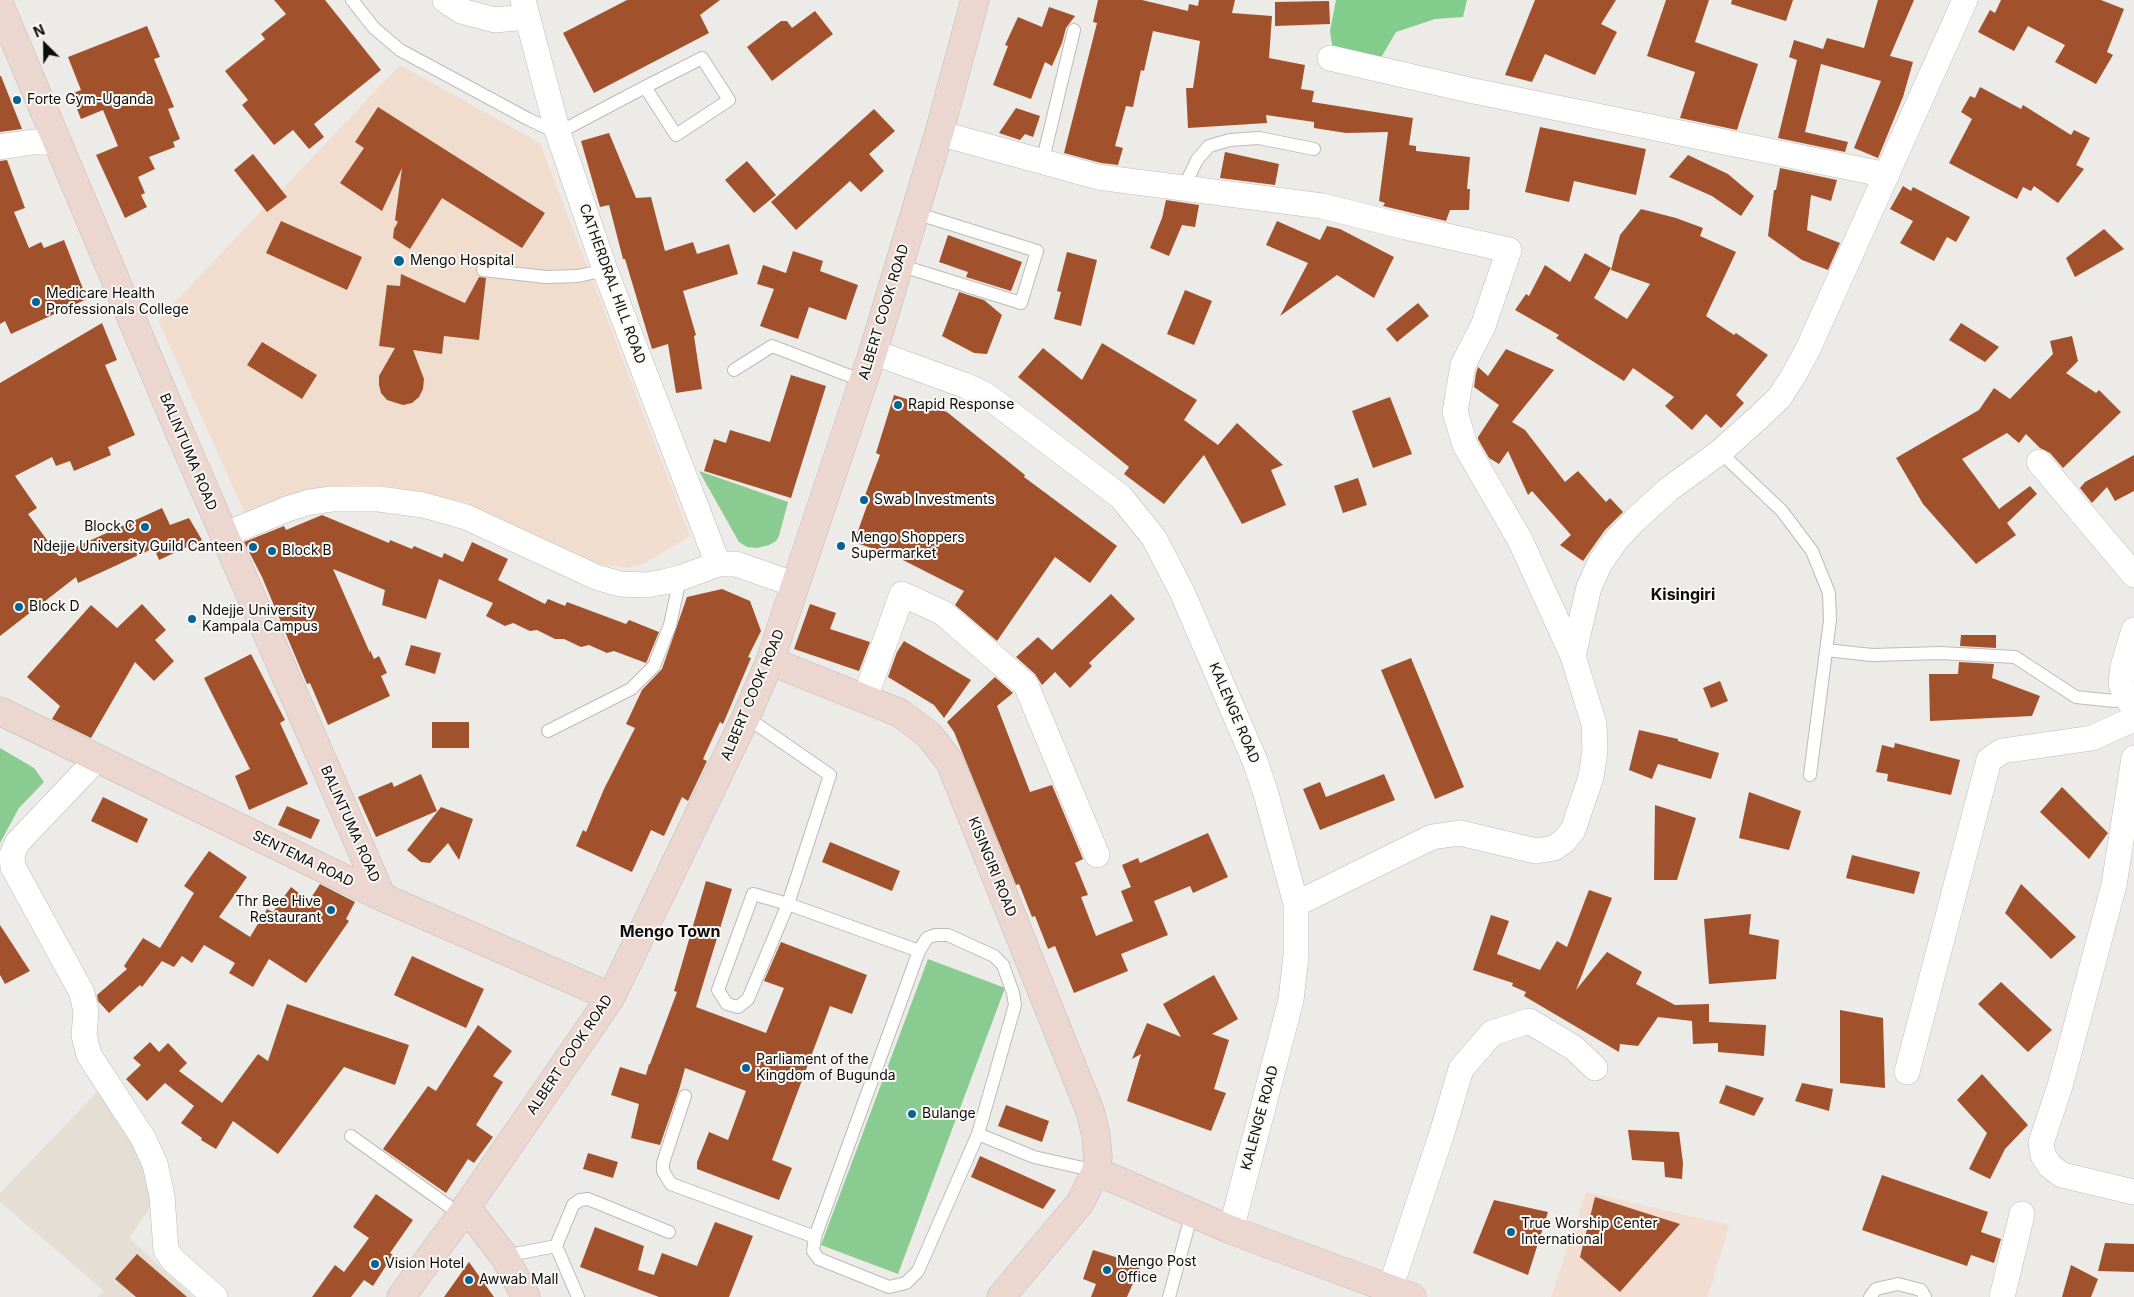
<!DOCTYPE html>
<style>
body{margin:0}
#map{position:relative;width:2134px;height:1297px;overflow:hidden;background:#edebe8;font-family:Inter,sans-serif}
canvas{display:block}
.north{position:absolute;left:20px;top:20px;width:50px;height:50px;-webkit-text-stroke:4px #faf8f5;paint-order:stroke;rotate:337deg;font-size:14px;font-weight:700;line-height:20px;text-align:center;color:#0d0d0c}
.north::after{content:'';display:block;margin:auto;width:18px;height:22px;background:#0d0d0c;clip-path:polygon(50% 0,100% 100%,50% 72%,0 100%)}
</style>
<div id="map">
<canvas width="2134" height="1297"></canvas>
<div class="north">N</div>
</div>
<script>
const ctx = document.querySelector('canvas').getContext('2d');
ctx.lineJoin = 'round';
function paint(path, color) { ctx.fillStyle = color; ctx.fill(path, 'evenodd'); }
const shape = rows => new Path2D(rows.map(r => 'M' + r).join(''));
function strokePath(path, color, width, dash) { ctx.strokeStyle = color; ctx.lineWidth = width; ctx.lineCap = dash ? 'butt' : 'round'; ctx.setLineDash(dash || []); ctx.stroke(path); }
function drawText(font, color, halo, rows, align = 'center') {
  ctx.font = font + ' Inter,sans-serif'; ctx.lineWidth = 4; ctx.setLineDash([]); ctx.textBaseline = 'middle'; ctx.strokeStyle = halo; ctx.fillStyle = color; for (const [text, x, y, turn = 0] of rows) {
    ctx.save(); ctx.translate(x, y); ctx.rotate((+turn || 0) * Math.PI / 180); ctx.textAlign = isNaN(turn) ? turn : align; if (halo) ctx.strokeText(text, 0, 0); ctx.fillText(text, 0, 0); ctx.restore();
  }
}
const commercial = shape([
 [1586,1192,1729,1225,1708,1297,1551,1297]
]);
const built = shape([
 [98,1091,137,1151,155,1201,129,1238,193,1297,97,1297,104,1291,0,1202,0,1193]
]);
const medical = shape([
 [400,65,540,143,690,536,645,563,628,568,593,563,465,502,426,493,383,486,356,485,327,487,283,498,245,514,158,320]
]);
const green = shape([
 [699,471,788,502,779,536,776,541,769,545,757,548,747,547,739,542],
 [0,748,34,768,44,782,19,808,0,843],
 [928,959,1005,988,898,1274,821,1245]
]);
const forest = shape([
 [1336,0,1467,0,1463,17,1435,19,1396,32,1382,56,1351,58,1333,51,1330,31]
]);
const building = shape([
 [274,0,325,0,381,70,314,124,324,137,309,149,293,130,274,145,242,105,248,100,225,71,265,39,261,34,286,14],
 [627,0,720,0,700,15,709,33,594,93,563,33],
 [1098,0,1142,0,1188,11,1189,4,1198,6,1199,0,1235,0,1232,13,1272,16,1269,58,1305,65,1301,89,1314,91,1312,102,1413,118,1409,145,1416,146,1416,151,1470,157,1467,189,1470,189,1469,210,1450,210,1446,221,1383,206,1385,203,1379,201,1388,132,1346,133,1314,128,1314,122,1266,115,1267,123,1188,128,1186,88,1193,88,1200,41,1153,31,1144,71,1141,70,1133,107,1126,106,1115,146,1123,148,1118,165,1101,163,1064,153,1097,23,1093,22],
 [1535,0,1616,0,1601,24,1617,32,1595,75,1545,54,1532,82,1505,75],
 [1666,0,1709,0,1695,42,1758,64,1737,130,1680,118,1695,72,1647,56],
 [1732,0,1793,0,1786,21,1731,4],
 [1878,0,1914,0,1890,56,1913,62,1903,97,1878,158,1854,148,1881,81,1821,64,1805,132,1848,142,1845,152,1778,138,1797,60,1789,57,1794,40,1823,49,1827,38,1864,48],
 [2001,0,2101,0,2124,9,2107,52,2113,55,2096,84,2055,62,2065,45,2028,26,2014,51,1978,32,1990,10,1995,13],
 [1329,1,1330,24,1275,26,1275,2],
 [1049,7,1075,16,1066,28,1062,43,1052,66,1045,62,1031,99,993,85,1008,46,1005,45,1018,17,1042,27],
 [815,11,833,34,772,81,747,47,781,21,787,21,792,28],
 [147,26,160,57,154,59,174,107,168,109,180,139,173,142,175,147,149,157,155,169,138,177,145,193,141,195,147,207,125,218,96,155,118,146,103,110,81,119,71,94,81,90,68,57],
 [0,76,1,76,22,129,0,132],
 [1980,87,2021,109,2023,105,2071,135,2074,130,2090,138,2076,165,2084,169,2058,203,2034,186,2031,191,2023,187,2017,199,1949,163,1972,119,1961,112,1970,96,1975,98],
 [378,107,545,213,522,248,442,198,410,249,393,238,394,229,398,222,395,220,402,168,382,211,340,183,364,148,355,142],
 [1016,108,1040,116,1033,137,1025,134,1020,140,999,133],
 [874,109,895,131,869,154,884,171,861,192,850,181,796,230,771,202],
 [1540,127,1646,149,1636,195,1574,181,1569,202,1525,192],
 [609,133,636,198,651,197,665,251,693,242,697,254,729,244,738,274,683,291,696,335,694,336,702,389,676,393,668,344,652,349,625,259,623,259,609,205,600,207,581,141],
 [1225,152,1279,164,1275,185,1220,178],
 [253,154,287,197,267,212,234,170],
 [1688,155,1728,174,1754,196,1741,216,1712,196,1669,177],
 [7,160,25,208,14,212,29,248,41,242,44,248,64,240,87,299,11,334,5,321,0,324,0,161],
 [747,161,776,195,754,213,725,180],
 [1780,168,1837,180,1831,201,1811,195,1807,230,1840,243,1828,270,1802,260,1768,236,1774,190,1776,190],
 [1903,186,1911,191,1913,187,1970,217,1956,242,1947,237,1934,261,1900,243,1913,221,1890,209],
 [1166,200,1199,205,1195,227,1182,225,1169,256,1150,248,1162,218],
 [1641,209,1676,218,1703,228,1700,236,1736,252,1706,316,1734,335,1736,333,1768,355,1736,395,1744,403,1721,428,1706,414,1692,430,1665,406,1674,397,1633,368,1624,381,1556,338,1559,335,1515,310,1526,294,1529,296,1545,265,1570,282,1585,253,1611,268,1594,298,1627,319,1650,284,1611,270,1620,235],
 [281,221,362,257,347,290,266,253],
 [1277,221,1320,240,1327,226,1340,229,1394,257,1374,298,1337,275,1280,316,1308,263,1266,245],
 [2104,229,2124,249,2075,277,2066,258],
 [948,235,1022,262,1011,291,966,277,968,272,939,262],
 [793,251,823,261,820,271,858,285,846,320,809,307,798,339,760,326,774,289,757,284,763,265,786,273],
 [1067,252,1097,260,1081,326,1054,319,1061,292,1057,291],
 [401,274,465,303,479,277,486,278,479,340,444,336,442,354,413,350,424,379,423,389,419,397,412,403,403,405,387,400,381,393,379,385,379,376,395,348,379,346,387,285,400,286],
 [1185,290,1212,301,1194,345,1167,334],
 [959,292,990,302,984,300,1002,315,987,354,974,353,942,336],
 [1418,303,1429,316,1397,342,1386,329],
 [102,323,117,360,105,365,135,435,108,447,111,455,74,471,70,461,56,466,52,457,15,476,37,508,28,514,58,555,162,508,170,525,189,518,202,540,159,560,154,548,78,583,76,577,0,636,0,383],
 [1961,323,1999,347,1985,362,1949,340],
 [2072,336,2078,361,2066,373,2096,393,2099,390,2121,412,2063,468,2050,453,2040,448,2026,434,2019,443,2007,433,1962,459,1999,509,2030,486,2037,494,2007,523,2016,535,1976,564,1923,504,1896,458,1979,410,1994,388,2010,399,2053,354,2050,341],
 [262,342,317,375,302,399,247,365],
 [1102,343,1197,400,1184,420,1218,445,1237,423,1283,465,1271,470,1286,505,1242,524,1204,455,1164,504,1124,474,1129,467,1018,377,1043,348,1082,380],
 [1506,349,1554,370,1512,422,1525,430,1565,482,1578,471,1606,502,1610,498,1623,512,1605,530,1583,561,1560,545,1571,535,1532,491,1528,495,1508,451,1499,464,1489,458,1478,439,1478,437,1499,405,1474,387,1476,373,1478,367,1488,376],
 [791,375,826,386,791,498,704,471,714,439,726,443,730,430,770,442],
 [894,395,947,412,1025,475,1024,477,1117,546,1090,583,1055,557,997,641,955,605,964,591,899,558,854,542,869,500,864,498,880,455,876,453],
 [1390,397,1412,454,1373,468,1352,411],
 [2134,455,2134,491,2115,501,2107,487,2092,503,2080,488,2085,482],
 [1358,478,1367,505,1343,513,1334,486],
 [322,515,389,543,390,540,412,549,414,546,442,558,444,553,463,562,472,542,508,559,498,580,545,604,548,599,565,606,567,602,626,624,629,620,659,632,647,661,646,663,614,651,607,653,589,645,581,647,564,639,555,639,537,630,530,631,513,623,505,626,486,616,493,603,439,579,426,619,382,605,385,590,333,569,370,653,370,650,374,659,379,656,387,673,381,676,390,696,328,725,310,683,307,684,262,577,244,542,284,526,286,530],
 [722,589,750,601,761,631,748,657,751,658,723,724,720,722,703,759,707,761,688,801,682,797,664,836,651,830,632,872,576,846,583,830,586,832,604,789,635,728,626,724,642,690,662,669,687,597],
 [1111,594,1135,619,1089,663,1092,666,1070,688,1055,672,1042,685,1035,674,1016,657,1038,637,1052,650],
 [142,604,166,630,155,640,174,661,154,681,135,662,91,738,52,719,60,706,27,677,91,605,117,628],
 [810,604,836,613,830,629,870,642,859,671,794,649],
 [1961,635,1996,635,1996,648,1960,646],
 [904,641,971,680,944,718,934,705,888,677,897,652],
 [411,645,441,653,435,674,405,665],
 [251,654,285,720,280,723,308,784,249,810,235,776,250,769,204,678],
 [1411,658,1464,787,1435,799,1381,670],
 [1959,662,1994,664,1992,678,2040,696,2032,716,1930,721,1929,674,1958,674],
 [995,677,1013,693,997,706,1030,792,1052,785,1083,859,1075,863,1088,895,1081,897,1096,936,1133,921,1121,891,1131,887,1122,865,1138,858,1140,863,1208,833,1228,877,1193,893,1190,886,1154,901,1168,935,1121,954,1128,971,1074,993,1055,946,1048,949,1035,916,1032,917,1019,884,1016,885,954,732,947,722],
 [1720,681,1728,701,1711,708,1703,688],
 [432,722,469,722,469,748,432,748],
 [1639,730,1678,739,1678,741,1719,753,1711,779,1658,764,1652,779,1629,770],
 [1895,743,1960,760,1951,795,1887,781,1888,774,1876,772,1882,745,1894,748],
 [421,774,437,811,376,837,358,797,392,782,394,787],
 [1384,774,1395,800,1320,830,1303,789,1320,782,1326,797],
 [2062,787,2108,833,2089,859,2040,812],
 [1749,792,1801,811,1789,850,1739,838],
 [103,797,148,819,137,843,91,821],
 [1655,805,1696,818,1677,880,1654,880],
 [287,806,320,820,311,839,278,825],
 [441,807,473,819,459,860,448,843,430,863,421,862,407,850],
 [830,842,900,871,892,891,822,862],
 [209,851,247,877,219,917,250,937,267,909,273,912,291,887,309,901,320,884,355,902,346,919,349,921,306,983,269,959,253,987,229,973,235,963,204,945,192,963,182,956,174,967,162,961,142,987,140,985,109,1013,98,1001,97,995,127,969,124,966,143,938,160,948,194,893,184,886],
 [1852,855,1920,872,1914,894,1846,878],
 [706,881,732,889,696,1007,766,1033,784,988,764,981,781,942,867,975,852,1014,830,1006,772,1160,792,1168,779,1200,697,1169,697,1162,709,1132,728,1140,746,1091,685,1068,679,1090,660,1145,631,1138,639,1104,611,1095,620,1067,646,1075,649,1064,650,1064,677,992,674,991],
 [2021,884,2076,937,2051,959,2005,913],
 [1589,890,1612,898,1576,990,1607,952,1642,972,1636,984,1675,1005,1709,1004,1709,1022,1766,1025,1764,1056,1718,1052,1718,1043,1693,1044,1692,1021,1658,1017,1638,1046,1620,1044,1619,1052,1524,996,1526,992,1512,986,1513,983,1473,970,1491,915,1509,921,1497,954,1540,970,1557,941,1567,947],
 [1751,914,1749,934,1779,940,1776,979,1709,984,1704,919],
 [0,925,30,971,5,984,0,975],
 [412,956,484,989,466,1028,394,995],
 [1214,975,1238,1019,1212,1034,1229,1040,1214,1089,1226,1093,1211,1131,1127,1101,1141,1054,1132,1059,1147,1023,1181,1037,1163,1004],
 [2001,982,2052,1030,2028,1052,1978,1004],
 [287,1004,409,1045,395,1085,344,1067,278,1154,233,1121,216,1149,201,1140,202,1138,181,1123,194,1106,165,1083,147,1101,126,1079,141,1065,133,1058,150,1042,159,1052,168,1043,187,1063,179,1071,222,1103,258,1054,268,1061],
 [1840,1010,1883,1018,1885,1088,1840,1083],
 [478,1025,512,1051,493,1076,503,1082,476,1125,493,1137,474,1163,468,1159,446,1193,383,1149,428,1086,436,1091],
 [1982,1074,2028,1125,2005,1149,1990,1179,1969,1169,1987,1133,1957,1100],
 [1802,1083,1833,1089,1829,1111,1795,1101],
 [1726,1085,1764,1098,1754,1116,1719,1103],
 [1006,1105,1049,1121,1042,1142,998,1126],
 [1628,1130,1679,1132,1683,1163,1682,1179,1665,1177,1664,1162,1632,1160],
 [588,1153,618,1162,613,1178,583,1169],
 [980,1156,1025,1176,1056,1190,1043,1209,971,1177],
 [1882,1175,1988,1212,1981,1232,2001,1239,1994,1263,1971,1255,1967,1266,1862,1230],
 [376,1194,413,1220,390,1253,393,1255,373,1286,364,1280,351,1297,312,1297,335,1265,344,1272,369,1238,353,1227],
 [1595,1197,1680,1224,1620,1292,1580,1257],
 [1494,1200,1548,1212,1528,1275,1473,1253],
 [715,1222,753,1236,729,1297,659,1297,580,1267,595,1227,644,1246,638,1270,654,1275,662,1253,697,1266],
 [2105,1243,2134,1244,2134,1272,2098,1271],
 [1093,1250,1141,1265,1127,1297,1091,1297,1096,1284,1083,1279],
 [137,1254,187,1297,136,1297,115,1279],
 [469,1262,494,1297,444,1297],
 [2071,1265,2098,1279,2091,1297,2062,1297]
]);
const lane = shape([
 [352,0,374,28,400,50,528,119,558,133,573,125,645,87,702,58,729,100,676,135,645,87],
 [1042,163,1074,30],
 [1184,187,1197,160,1209,146,1230,140,1259,138,1314,149],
 [899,265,1021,303,1037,251,915,213],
 [483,270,546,277,578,276,605,270],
 [734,370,772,346,863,381],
 [1720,452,1782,511,1812,551,1829,593,1830,620,1810,775],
 [1826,650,1872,655,1940,653,2015,657,2076,697,2114,701],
 [746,717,830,775,788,904,748,999,738,1007,727,1004,718,990,753,894,788,904,919,951],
 [548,731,631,689,654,666,670,625,680,578],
 [935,935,948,935,994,956,1003,965,1013,993,1015,1005,978,1134,918,1271,906,1283,889,1287,819,1259,813,1251,815,1237,919,951,927,938,935,935],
 [685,1096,663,1163,663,1171,671,1184,815,1237],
 [978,1134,1034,1157,1096,1171],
 [351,1136,461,1215],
 [556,1246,573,1205,580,1200,588,1199,669,1232],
 [504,1256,556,1246,578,1297],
 [1169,1297,1192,1213],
 [1870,1297,1876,1289,1898,1284,1921,1290,1925,1297]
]);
const street = shape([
 [445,0,461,11,495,20,526,17],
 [523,0,558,133,605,270,718,564],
 [1330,58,1469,90,1887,175],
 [939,133,1098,177,1322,206,1406,227,1509,250,1483,326,1463,365,1455,412,1465,445,1520,540,1573,656],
 [0,147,33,142,57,142],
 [873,352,964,385,986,395,1121,497,1154,538,1182,592,1255,761,1266,794,1296,904,1296,956,1291,1000,1231,1230],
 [2039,462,2134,575],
 [224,535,287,509,310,502,332,499,379,499,423,505,466,517,596,577,620,584,646,585,664,582,680,578,718,564,736,564,796,585],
 [2134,630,2123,666,2121,684,2126,697,2134,708],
 [865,698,902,594,943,613,1026,685,1097,855],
 [2134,758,2114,885,2060,1086,2041,1143,2043,1155,2050,1166,2062,1175,2134,1192],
 [97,759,17,843,12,855,13,867,82,993,86,1012,84,1035,89,1055,143,1138,155,1164,162,1196,166,1250,173,1260,215,1297],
 [1296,904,1432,837,1460,833,1536,851,1554,848,1564,841,1573,830,1591,777,1595,751,1594,724,1573,656,1589,587,1600,563,1616,540,1635,520,1669,489,1720,452,1759,417,1779,398,1794,375,1808,349,1965,0],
 [1907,1072,1989,760,2002,751,2092,738,2134,719],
 [1390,1289,1442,1133,1461,1069,1492,1033,1529,1021,1574,1048,1595,1068],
 [2002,1297,2022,1214]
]);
const secondary = shape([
 [0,6,179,431,382,897],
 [770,661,900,713,929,735,950,762,1090,1111,1096,1135,1098,1157,1096,1171,1080,1203,1001,1297],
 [0,711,382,897,611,997],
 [1096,1171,1231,1230,1412,1297],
 [466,1207,504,1256,526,1297],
 [401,1297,461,1215,611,997,746,717,770,661,873,352,939,133,975,0]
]);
const markers = [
 [17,100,5,"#026494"],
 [399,261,6,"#026494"],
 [36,302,5,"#026494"],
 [898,405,5,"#026494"],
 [864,500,5,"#026494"],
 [145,527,5,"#026494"],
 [841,546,5,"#026494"],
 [253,547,5,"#026494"],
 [272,551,5,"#026494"],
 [19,607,5,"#026494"],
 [192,619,5,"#026494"],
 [331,910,5,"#026494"],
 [746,1068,5,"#026494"],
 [912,1114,5,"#026494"],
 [1511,1232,5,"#026494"],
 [375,1264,5,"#026494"],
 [1107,1270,5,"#026494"],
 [469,1280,5,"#026494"]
];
const poiNames = [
 ["Forte Gym-Uganda",27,100],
 ["Mengo Hospital",410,261],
 ["Medicare Health",46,294],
 ["Professionals College",46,310],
 ["Rapid Response",908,405],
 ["Swab Investments",874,500],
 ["Block C",135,527,"right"],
 ["Mengo Shoppers",851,538],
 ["Supermarket",851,554],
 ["Ndejje University Guild Canteen",243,547,"right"],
 ["Block B",282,551],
 ["Block D",29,607],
 ["Ndejje University",202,611],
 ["Kampala Campus",202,627],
 ["Thr Bee Hive",321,902,"right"],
 ["Restaurant",321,918,"right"],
 ["Parliament of the",756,1060],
 ["Kingdom of Bugunda",756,1076],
 ["Bulange",922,1114],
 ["True Worship Center",1521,1224],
 ["International",1521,1240],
 ["Mengo Post",1117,1262],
 ["Office",1117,1278],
 ["Vision Hotel",385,1264],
 ["Awwab Mall",479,1280]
];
const streetNames = [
 ["CATHERDRAL HILL ROAD",612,284,70],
 ["ALBERT COOK ROAD",884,312,-73],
 ["BALINTUMA ROAD",188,452,67],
 ["ALBERT COOK ROAD",753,695,-67],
 ["KALENGE ROAD",1234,713,67],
 ["BALINTUMA ROAD",350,824,66],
 ["SENTEMA ROAD",303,859,26],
 ["KISINGIRI ROAD",992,867,68],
 ["ALBERT COOK ROAD",570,1055,-56],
 ["KALENGE ROAD",1260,1118,-75]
];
const quarterNames = [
 ["Kisingiri",1683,595],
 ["Mengo Town",670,932]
];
paint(commercial, '#f3dcd0');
paint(built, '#e4ded5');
paint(medical, '#f1ddce');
paint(green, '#89cb91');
paint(forest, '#82cc8c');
paint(building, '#a1522c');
strokePath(lane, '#bdbbb8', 14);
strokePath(street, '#bdbbb8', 26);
strokePath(secondary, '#bdbbb8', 29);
strokePath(lane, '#fff', 12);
strokePath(street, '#fff', 25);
strokePath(secondary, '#ebd7d0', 28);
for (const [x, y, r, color] of markers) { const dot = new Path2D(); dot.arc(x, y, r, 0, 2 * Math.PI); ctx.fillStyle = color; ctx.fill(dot); strokePath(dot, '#faf8f5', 2); }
drawText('14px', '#0d0d0c', '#faf8f5', poiNames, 'left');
drawText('14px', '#0d0d0c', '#faf8f5', streetNames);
drawText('bold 16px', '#0d0d0c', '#faf8f5', quarterNames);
</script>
